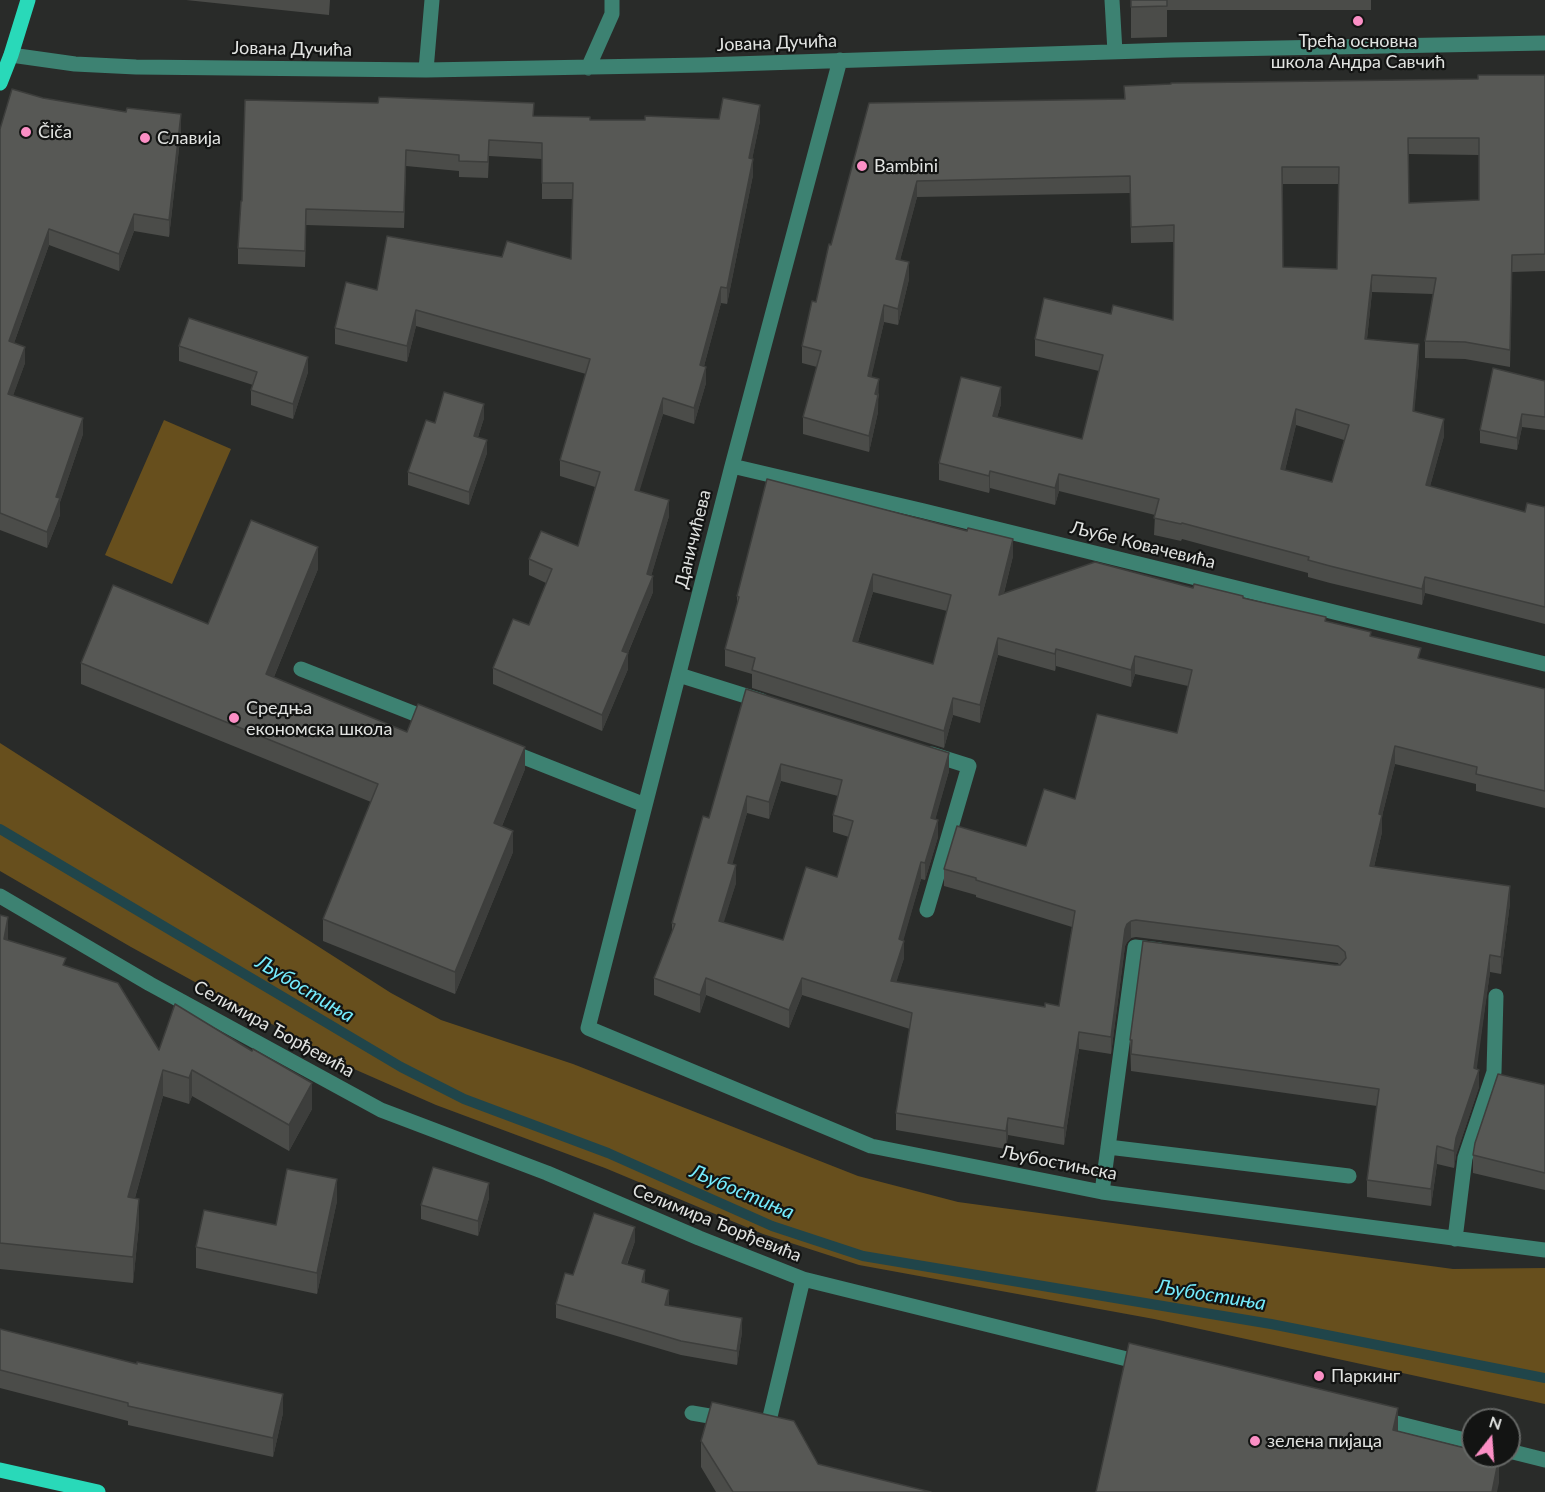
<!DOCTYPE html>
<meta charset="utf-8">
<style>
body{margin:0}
#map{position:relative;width:1545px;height:1492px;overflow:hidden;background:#292b29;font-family:Lato,sans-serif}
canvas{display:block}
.north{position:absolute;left:1461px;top:1408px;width:60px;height:60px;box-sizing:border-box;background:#131413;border:2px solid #656765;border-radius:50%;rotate:17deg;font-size:16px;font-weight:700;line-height:24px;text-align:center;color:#e1e3e1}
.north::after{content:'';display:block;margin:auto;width:21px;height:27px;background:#fb8fc5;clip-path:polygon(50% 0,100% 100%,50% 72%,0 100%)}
</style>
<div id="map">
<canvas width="1545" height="1492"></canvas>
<div class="north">N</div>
</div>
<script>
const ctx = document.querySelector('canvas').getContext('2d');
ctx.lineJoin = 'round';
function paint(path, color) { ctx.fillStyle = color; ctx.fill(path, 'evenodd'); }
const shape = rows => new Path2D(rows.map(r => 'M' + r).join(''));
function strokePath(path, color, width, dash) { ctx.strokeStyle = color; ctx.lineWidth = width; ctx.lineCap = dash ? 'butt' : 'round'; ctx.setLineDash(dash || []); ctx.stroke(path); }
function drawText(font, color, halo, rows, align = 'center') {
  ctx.font = font + ' Lato,sans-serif'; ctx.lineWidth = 4.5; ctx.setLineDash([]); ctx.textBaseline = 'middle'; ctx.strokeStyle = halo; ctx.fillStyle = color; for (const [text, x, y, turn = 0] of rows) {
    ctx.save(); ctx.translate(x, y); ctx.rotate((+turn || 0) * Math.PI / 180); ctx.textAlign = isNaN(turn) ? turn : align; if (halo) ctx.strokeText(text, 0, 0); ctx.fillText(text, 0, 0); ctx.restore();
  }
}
const green = shape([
 [164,420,231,449,172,584,105,555],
 [0,743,391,993,441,1020,573,1064,858,1176,958,1202,1453,1269,1545,1268,1545,1404,1154,1319,859,1265,763,1234,605,1168,436,1105,354,1069,131,947,0,871]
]);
const stream = shape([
 [0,829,401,1067,464,1099,608,1153,772,1226,863,1256,1271,1324,1545,1378]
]);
const minor = shape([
 [1112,0,1115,52],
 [11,55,75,64,136,67,426,70,702,65,1172,50,1545,43],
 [840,60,732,466,588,1028,871,1146,1102,1192,1545,1250],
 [588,68,612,14,612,0],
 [426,70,432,0],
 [732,466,924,511,1545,664],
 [301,669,433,721],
 [679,675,762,701],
 [506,750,645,805],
 [0,896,150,984,381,1110,547,1173,699,1238,803,1279,1143,1363],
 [927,910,969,766,931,754],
 [1108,1147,1349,1176],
 [1102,1192,1135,947,1160,950],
 [1455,1239,1465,1158,1494,1072,1496,996],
 [692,1413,727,1419],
 [1380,1419,1473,1442],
 [759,1424,768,1425,803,1279],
 [1509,1451,1545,1460]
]);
const major = shape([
 [0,83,11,55,28,0],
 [0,1470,98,1492]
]);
const wall = shape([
 [186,0,330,0,329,15],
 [1131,0,1371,0,1371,10,1167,10,1167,37,1131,38],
 [1545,75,1545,271,1512,272,1510,367,1465,359,1425,358,1425,341,1433,294,1372,292,1367,339,1419,361,1414,411,1444,436,1430,486,1525,512,1545,507,1545,624,1425,593,1422,605,1330,583,1308,577,1308,573,1182,539,1181,541,1154,535,1155,515,1059,491,1055,505,990,488,989,493,939,480,939,463,1001,404,997,417,1082,439,1099,371,1035,356,1035,339,1111,314,1173,320,1173,242,1131,243,1130,193,917,197,900,260,909,279,898,325,884,322,871,377,879,395,878,399,878,412,869,452,803,434,803,417,817,367,802,363,802,346,816,302,869,103,1124,99,1124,86,1478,79],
 [1408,154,1479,155,1479,200,1409,203],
 [1283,184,1339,184,1337,269,1283,267],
 [1296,425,1344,440,1332,482,1285,470],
 [43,98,126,112,181,131,169,237,134,231,119,271,49,245,14,343,25,363,13,395,83,434,60,502,60,515,47,548,0,530,0,129],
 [245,100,534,116,590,120,760,121,752,159,753,175,727,304,721,303,704,366,706,383,694,424,663,414,639,491,669,516,651,576,653,592,628,653,628,669,602,731,493,684,493,668,529,625,546,583,529,575,529,559,578,546,595,487,560,476,560,460,586,374,416,326,407,362,335,344,335,328,377,290,502,257,571,259,572,199,542,199,542,159,489,156,488,178,459,177,459,171,406,166,404,228,306,225,305,267,238,264,238,248,242,201],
 [179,346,308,372,293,419,251,405,251,390,253,385,179,361],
 [1545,381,1545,430,1522,427,1517,450,1480,443,1480,430],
 [484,418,478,437,487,453,469,505,408,485,408,472,435,423],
 [767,479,1013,556,1004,593,1193,588,1243,598,1326,621,1371,636,1421,659,1545,689,1545,808,1476,791,1476,784,1395,764,1382,816,1382,832,1374,867,1510,903,1501,974,1490,972,1476,1069,1479,1087,1456,1155,1454,1168,1437,1164,1431,1206,1367,1197,1367,1180,1377,1106,1131,1071,1130,1040,1335,965,1339,965,1338,963,1136,937,1131,938,1127,942,1125,946,1111,1054,1079,1049,1064,1145,1008,1135,1006,1149,896,1130,896,1113,910,1029,802,995,789,1028,706,995,700,1013,654,995,654,978,672,931,672,923,709,818,746,689,949,771,935,819,938,837,925,880,921,879,903,940,904,958,896,982,1045,1007,1059,1006,1072,927,976,897,976,895,944,886,944,869,1026,846,1075,799,1177,733,1188,686,1135,674,1131,687,1056,666,1055,671,998,655,980,723,953,715,944,748,752,688,752,674,725,666,725,649,737,605,737,596],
 [873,592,947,611,933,664,858,642],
 [781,781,838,796,833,815,833,832,849,837,837,877,783,940,723,923,736,883,732,864,747,813,769,819],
 [318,569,274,677,407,732,525,769,502,826,513,852,455,994,323,941,323,919,371,802,81,684,81,663,208,624],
 [0,915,8,941,66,966,159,1050,312,1109,289,1151,192,1096,189,1104,163,1096,135,1198,139,1225,133,1283,0,1269],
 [1545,1085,1545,1190,1473,1173,1473,1155],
 [489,1198,478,1236,421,1219,421,1205],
 [337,1201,317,1294,196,1268,196,1247,276,1225],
 [635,1241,627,1265,645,1284,669,1304,669,1306,742,1332,737,1365,681,1355,556,1318,556,1304,573,1275],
 [0,1329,283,1413,273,1457,128,1425,128,1421,0,1388],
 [701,1441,818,1464,931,1492,716,1492,701,1467]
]);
const shadedWall = shape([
 [760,105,760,121,749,175,749,158],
 [181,114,181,131,169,237,169,220],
 [753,159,753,175,727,304,727,288],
 [917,181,917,197,896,276,896,259],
 [306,209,306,225,305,267,305,251],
 [134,214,134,231,119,271,119,254],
 [49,229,49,245,9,357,9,341],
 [909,262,909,279,898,325,898,309],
 [1372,275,1372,292,1365,356,1365,339],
 [721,287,721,303,700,381,700,365],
 [884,305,884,322,868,392,868,376],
 [416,310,416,326,407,362,407,346],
 [1419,344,1419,361,1413,427,1413,411],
 [25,347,25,363,8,410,8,394],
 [308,357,308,372,293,419,293,404],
 [706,367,706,383,694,424,694,408],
 [879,379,878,412,869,452,869,436,875,394],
 [1001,387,1001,404,993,432,993,416],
 [663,398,663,414,635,506,635,490],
 [484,404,484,418,474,449,474,436],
 [1296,409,1296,425,1281,486,1281,469],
 [1522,414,1522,427,1517,450,1517,438],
 [83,418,83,434,60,502,60,515,47,548,47,532,56,497],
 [1444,419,1444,436,1426,501,1426,485],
 [487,440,487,453,469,505,469,492],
 [990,471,990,488,989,493,989,476],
 [1059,474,1059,491,1055,505,1055,488],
 [669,500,669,516,647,590,647,574],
 [1013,539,1013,556,999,612,999,595],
 [318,547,318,569,266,696,266,674],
 [873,574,873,592,853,658,853,641],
 [653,576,653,592,622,667,622,651],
 [1425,577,1425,593,1422,605,1422,589],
 [998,638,998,655,980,723,980,705],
 [1056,649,1056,666,1055,671,1055,654],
 [628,653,628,669,602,731,602,715],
 [1135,656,1135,674,1131,687,1131,670],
 [953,698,953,715,944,748,944,731],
 [1395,746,1395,764,1382,816,1382,832,1370,884,1370,866,1379,814],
 [525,747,525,769,494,845,494,823],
 [949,753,949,771,931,835,931,818],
 [781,764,781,781,769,819,769,802],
 [747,796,747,813,728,880,728,863],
 [938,820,938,837,925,880,925,863],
 [513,831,513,852,455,994,455,972],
 [921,862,921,879,899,956,899,939],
 [736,865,736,883,719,938,719,921],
 [1510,886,1510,903,1501,974,1501,957],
 [8,917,8,943,4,939],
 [1131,921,1131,938,1127,942,1125,946,1111,1054,1111,1037,1125,929,1127,924],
 [904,941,904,958,891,999,891,981],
 [1490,955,1490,972,1475,1082,1479,1070,1479,1087,1456,1155,1454,1168,1454,1151,1456,1138,1474,1068],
 [706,978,706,995,700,1013,700,995],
 [802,978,802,995,789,1028,789,1010],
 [1079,1032,1079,1049,1064,1145,1064,1128],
 [163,1070,163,1096,128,1223,128,1197],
 [192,1070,192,1096,189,1104,189,1078],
 [312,1083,312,1109,289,1151,289,1125],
 [1008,1118,1008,1135,1006,1149,1006,1131],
 [1437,1146,1437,1164,1431,1206,1431,1189],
 [337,1179,337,1201,317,1294,317,1273],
 [489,1183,489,1198,478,1236,478,1221],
 [139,1199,139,1225,133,1283,133,1257],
 [635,1227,635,1241,622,1277,622,1263],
 [645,1270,645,1284,642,1282],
 [669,1290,669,1304,665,1319,665,1305],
 [742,1318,742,1332,737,1365,737,1351],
 [283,1394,283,1413,273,1457,273,1438],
 [1398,1408,1398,1434,1393,1430],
 [1499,1457,1499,1483,1497,1492,1492,1492]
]);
const building = shape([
 [1131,0,1167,0,1167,6,1131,7,1131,0],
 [1478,75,1545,75,1545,254,1512,255,1510,350,1465,342,1425,341,1436,278,1372,275,1365,339,1419,344,1413,411,1444,419,1426,485,1525,512,1527,503,1545,507,1545,607,1425,577,1422,589,1330,566,1308,560,1309,557,1182,523,1181,524,1154,518,1159,499,1059,474,1055,488,990,471,989,476,939,463,961,377,1001,387,993,416,1082,439,1103,355,1035,339,1044,298,1111,314,1113,305,1173,320,1174,225,1131,227,1130,176,917,181,896,259,909,262,898,309,884,305,868,376,879,379,875,394,878,395,869,436,803,417,821,351,802,346,812,301,816,302,829,244,831,245,869,103,1125,99,1124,86,1171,84,1171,83,1478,79,1478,75],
 [1408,138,1479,138,1479,200,1409,203,1408,138],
 [1282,167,1339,167,1337,269,1283,267,1282,167],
 [1296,409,1349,425,1332,482,1281,469,1296,409],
 [12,89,43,98,126,112,127,108,181,114,169,220,134,214,119,254,49,229,9,341,25,347,8,394,83,418,56,497,60,498,47,532,0,513,0,129,12,89],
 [379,97,534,103,533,116,590,117,590,120,645,120,645,116,719,119,723,98,760,105,749,158,753,159,727,288,721,287,700,365,706,367,694,408,663,398,635,490,669,500,647,574,653,576,622,651,628,653,602,715,493,668,513,619,529,625,552,569,529,559,541,531,578,546,600,472,560,460,590,359,416,310,407,346,335,328,346,282,377,290,387,236,502,257,507,241,571,259,573,183,542,183,542,143,489,140,488,162,459,161,459,155,406,150,404,212,306,209,305,251,238,248,241,201,242,201,245,100,378,103,379,97],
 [189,318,308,357,293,404,251,390,257,372,179,346,189,318],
 [1493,368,1545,381,1545,417,1522,414,1517,438,1480,430,1493,368],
 [444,392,484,404,474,436,487,440,469,492,408,472,426,420,435,423,444,392],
 [767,479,967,531,968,528,1013,539,999,595,1095,562,1193,588,1194,584,1243,596,1243,598,1326,617,1325,621,1371,632,1370,636,1421,648,1418,658,1545,689,1545,791,1476,774,1477,767,1395,746,1379,814,1382,815,1370,866,1510,886,1501,957,1490,955,1474,1068,1479,1070,1456,1138,1454,1151,1437,1146,1431,1189,1367,1180,1379,1089,1131,1054,1132,1040,1130,1040,1143,941,1335,965,1340,965,1346,958,1345,952,1338,946,1136,920,1131,921,1127,924,1125,929,1111,1037,1079,1032,1064,1128,1008,1118,1006,1131,896,1113,912,1013,802,978,789,1010,706,978,700,995,654,978,675,924,672,923,703,816,709,818,746,689,949,753,931,818,938,820,925,863,921,862,899,939,904,941,891,981,1045,1007,1045,1003,1059,1006,1075,911,976,880,976,878,944,869,957,826,1026,846,1044,789,1075,799,1097,714,1177,733,1192,670,1135,656,1131,670,1056,649,1055,654,998,638,980,705,953,698,944,731,752,670,755,658,725,649,739,597,737,596,767,479],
 [873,574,951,595,933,664,853,641,873,574],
 [781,764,842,780,833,815,853,821,837,877,806,867,783,940,719,921,736,865,728,863,747,796,769,802,781,764],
 [251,520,318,547,266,674,407,732,418,704,525,747,494,823,513,831,455,972,323,919,378,784,81,663,113,585,208,624,251,520],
 [0,915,8,917,4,939,66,958,63,965,118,983,159,1050,175,1004,252,1051,253,1049,312,1083,289,1125,192,1070,189,1078,163,1070,128,1197,139,1199,133,1257,0,1243,0,915],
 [1498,1074,1545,1085,1545,1173,1473,1155,1475,1143,1498,1074],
 [433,1167,489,1183,478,1221,421,1205,433,1167],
 [287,1169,337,1179,317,1273,196,1247,204,1210,276,1225,287,1169],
 [594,1213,635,1227,622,1263,645,1270,642,1282,669,1290,665,1305,742,1318,737,1351,681,1341,556,1304,565,1273,573,1275,594,1213],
 [0,1329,137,1364,137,1362,283,1394,273,1438,128,1406,128,1403,0,1370,0,1329],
 [1129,1343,1398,1408,1393,1430,1473,1450,1473,1456,1499,1457,1492,1492,1096,1492,1129,1343],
 [712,1402,794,1421,818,1464,931,1492,733,1492,701,1441,712,1402]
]);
const markers = [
 [1358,21,6,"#fb8fc5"],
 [26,132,6,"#fb8fc5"],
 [145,138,6,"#fb8fc5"],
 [862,166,6,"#fb8fc5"],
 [234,718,6,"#fb8fc5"],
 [1319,1376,6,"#fb8fc5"],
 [1255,1441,6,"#fb8fc5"]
];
const poiNames = [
 ["Трећа основна",1358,41,"center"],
 ["школа Андра Савчић",1358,62,"center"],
 ["Čiča",38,132],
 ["Славија",157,138],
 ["Bambini",874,166],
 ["Средња",246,708],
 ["економска школа",246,729],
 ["Паркинг",1331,1376],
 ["зелена пијаца",1267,1441]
];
const streetNames = [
 ["Јована Дучића",777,43,-2],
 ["Јована Дучића",292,49,1],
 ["Даничићева",693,539,-76],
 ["Љубе Ковачевића",1143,545,14],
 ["Селимира Ђорђевића",274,1029,29],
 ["Љубостињска",1059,1163,11],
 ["Селимира Ђорђевића",717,1223,22]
];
const waterNames = [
 ["Љубостиња",305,989,31],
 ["Љубостиња",742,1192,23],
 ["Љубостиња",1211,1295,9]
];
paint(green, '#674f1d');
strokePath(stream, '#20454a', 10);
strokePath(minor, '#3d8272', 15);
strokePath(major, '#29d9b9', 15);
paint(wall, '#4b4c49');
paint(shadedWall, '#3d3e3c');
paint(building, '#575855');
strokePath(building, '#3d3e3c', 1.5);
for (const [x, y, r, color] of markers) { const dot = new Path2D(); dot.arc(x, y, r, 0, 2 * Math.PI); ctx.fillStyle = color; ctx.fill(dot); strokePath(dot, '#131413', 2); }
drawText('18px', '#e1e3e1', '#131413', poiNames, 'left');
drawText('18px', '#e1e3e1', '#131413', streetNames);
drawText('italic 20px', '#75ecfd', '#131413', waterNames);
</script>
